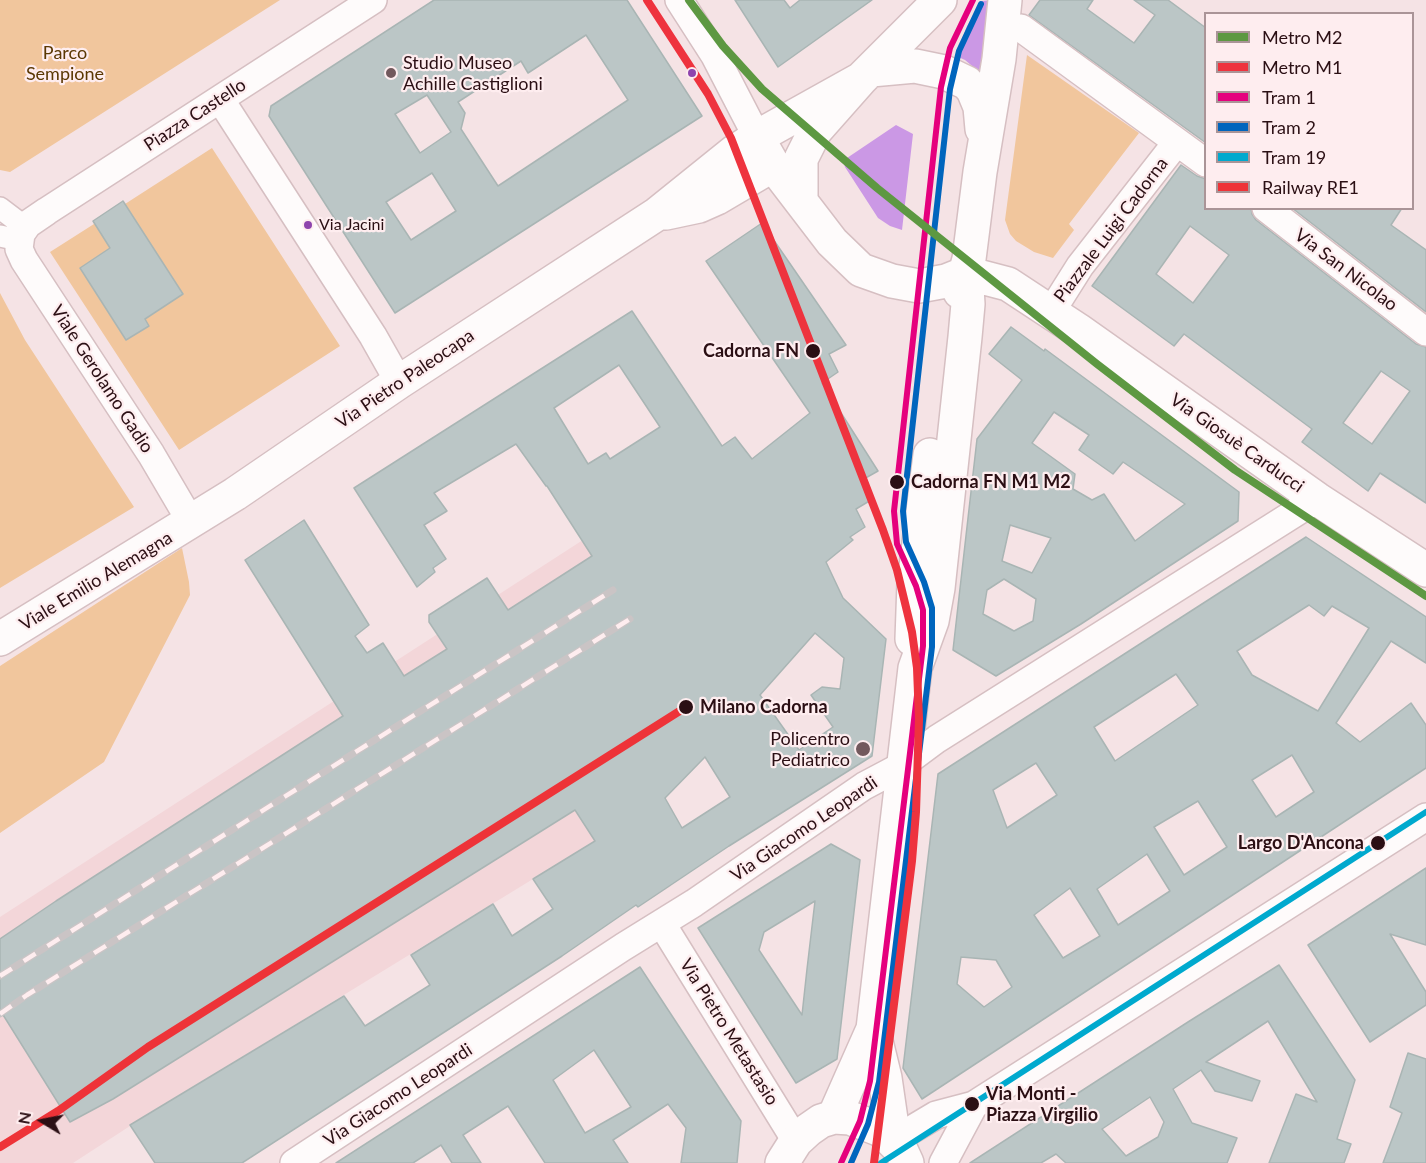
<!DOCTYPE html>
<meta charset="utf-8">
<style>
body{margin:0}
#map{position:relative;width:1426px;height:1163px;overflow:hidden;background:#f5e3e5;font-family:Lato,sans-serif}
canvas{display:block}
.legend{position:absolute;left:1204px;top:12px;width:210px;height:198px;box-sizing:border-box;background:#feedef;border:2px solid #aa9497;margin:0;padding:8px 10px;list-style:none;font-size:18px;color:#2b0f14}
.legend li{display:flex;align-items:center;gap:12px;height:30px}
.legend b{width:30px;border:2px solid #aa9497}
.north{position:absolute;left:12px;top:1091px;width:60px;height:60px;-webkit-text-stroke:4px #feedef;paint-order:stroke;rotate:280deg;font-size:16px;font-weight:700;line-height:24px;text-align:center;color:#2b0f14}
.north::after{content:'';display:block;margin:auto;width:21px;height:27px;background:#2b0f14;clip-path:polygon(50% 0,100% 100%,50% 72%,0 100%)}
</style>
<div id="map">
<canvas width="1426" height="1163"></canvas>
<ul class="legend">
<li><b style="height:8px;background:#5d9842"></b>Metro M2</li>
<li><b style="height:8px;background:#ee333e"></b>Metro M1</li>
<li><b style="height:8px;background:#e5007d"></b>Tram 1</li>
<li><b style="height:8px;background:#0065bd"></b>Tram 2</li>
<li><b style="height:8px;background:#00a9ce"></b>Tram 19</li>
<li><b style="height:8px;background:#ee3338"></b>Railway RE1</li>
</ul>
<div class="north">N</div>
</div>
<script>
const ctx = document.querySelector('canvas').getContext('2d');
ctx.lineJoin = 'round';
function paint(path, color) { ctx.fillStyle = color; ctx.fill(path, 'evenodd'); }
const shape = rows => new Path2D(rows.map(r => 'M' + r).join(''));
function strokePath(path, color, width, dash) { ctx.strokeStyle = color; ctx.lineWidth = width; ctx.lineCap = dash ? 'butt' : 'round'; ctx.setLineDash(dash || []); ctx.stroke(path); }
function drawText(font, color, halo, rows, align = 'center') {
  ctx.font = font + ' Lato,sans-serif'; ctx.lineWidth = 4.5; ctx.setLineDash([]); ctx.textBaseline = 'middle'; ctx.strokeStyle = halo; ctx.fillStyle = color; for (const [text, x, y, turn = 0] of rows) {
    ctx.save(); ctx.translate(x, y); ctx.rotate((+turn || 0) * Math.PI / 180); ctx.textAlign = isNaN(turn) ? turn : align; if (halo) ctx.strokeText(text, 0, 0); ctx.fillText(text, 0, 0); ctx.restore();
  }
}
const built = shape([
 [735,437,826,561,843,598,736,722,629,820,671,886,638,907,595,841,130,1126,73,1163,0,1163,0,917,603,527,660,485]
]);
const green = shape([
 [0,0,280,0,10,172,0,170],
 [1027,55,1139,133,1069,224,1074,230,1053,258,1034,252,1016,241,1010,234,1005,220],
 [212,148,340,346,179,450,50,252,94,224,93,221,123,201,125,204],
 [0,293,25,340,134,507,0,588],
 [182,548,189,582,190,595,104,762,0,833,0,666]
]);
const water = shape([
 [993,0,984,76,965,60,956,56,967,26,982,1],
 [896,125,913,134,902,230,890,226,878,218,845,167,844,163,847,158]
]);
const building = shape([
 [434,0,627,0,702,116,395,313,269,116,271,106,434,0],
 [586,35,628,100,498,186,461,129,465,113,458,102,521,61,528,73,586,35],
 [427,95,451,132,420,153,395,114,427,95],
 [432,173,456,211,411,240,386,202,432,173],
 [735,0,784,0,790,8,800,0,872,0,778,67,735,0],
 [1040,0,1093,0,1087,9,1134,43,1155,15,1134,0,1168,0,1206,28,1206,143,1029,15,1040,0],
 [1181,165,1197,176,1206,179,1206,208,1251,208,1252,214,1256,220,1416,344,1426,347,1426,503,1380,473,1368,491,1302,442,1312,429,1184,334,1174,346,1092,286,1181,165],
 [1190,226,1229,255,1193,303,1156,274,1190,226],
 [1381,371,1410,391,1372,444,1343,423,1381,371],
 [123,201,183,294,145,319,149,326,126,340,80,268,110,248,93,221,123,201],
 [1292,208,1402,208,1391,225,1426,250,1426,312,1292,208],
 [762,223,846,345,829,354,838,372,822,383,878,471,862,480,871,500,856,509,865,527,850,537,853,540,826,562,843,598,886,639,872,756,729,846,638,907,636,905,562,956,242,1163,155,1163,130,1125,344,996,365,1026,430,985,411,955,493,904,512,936,553,909,533,879,595,841,575,810,113,1099,70,1122,0,1010,0,939,56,901,343,716,245,560,304,520,369,625,355,636,367,653,383,643,404,676,447,649,429,622,429,615,487,578,508,610,592,556,547,486,546,486,516,444,434,493,447,511,424,525,446,559,433,568,435,572,417,587,354,488,632,311,722,446,735,437,752,459,810,413,706,261,762,223],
 [619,365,660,427,610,459,606,453,588,464,554,408,619,365],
 [815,633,844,658,840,689,822,687,811,695,833,727,799,750,760,695,815,633],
 [705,757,730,797,682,828,665,798,705,757],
 [1011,327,1044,351,1045,349,1239,492,1238,521,1081,624,996,676,953,650,977,439,1022,380,989,354,1011,327],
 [1054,412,1089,435,1079,450,1113,474,1123,462,1185,504,1135,541,1104,494,1092,500,1073,489,1075,474,1032,443,1054,412],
 [1010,525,1051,538,1032,573,1002,561,1010,525],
 [1004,579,1036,599,1033,621,1014,631,983,614,987,590,1004,579],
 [1306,537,1426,617,1426,663,1391,641,1336,723,1360,742,1411,703,1426,725,1426,768,922,1099,903,1068,938,774,1306,537],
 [1309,605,1324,616,1332,606,1369,628,1318,711,1252,675,1237,651,1309,605],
 [1176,674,1198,705,1115,761,1094,727,1176,674],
 [1292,755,1314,792,1276,817,1252,780,1292,755],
 [1036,763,1057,795,1007,828,993,790,1036,763],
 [1198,801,1227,847,1184,875,1154,827,1198,801],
 [1147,854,1170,891,1118,925,1097,889,1147,854],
 [1070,888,1100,936,1063,958,1034,915,1070,888],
 [961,957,996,960,1012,987,984,1007,957,984,961,957],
 [831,844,860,860,837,1059,796,1083,698,928,831,844],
 [815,901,807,969,802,1015,759,950,764,932,815,901],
 [1426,868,1426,945,1390,934,1426,992,1426,1005,1370,1042,1308,945,1426,868],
 [1279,965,1355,1080,1337,1139,1351,1144,1344,1163,1269,1163,1296,1094,1317,1102,1268,1021,1206,1062,1260,1081,1252,1101,1215,1091,1201,1070,1173,1089,1192,1123,1237,1138,1227,1163,1066,1163,1056,1154,1041,1163,970,1163,1188,1022,1279,965],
 [1150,1097,1164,1122,1158,1137,1126,1156,1102,1129,1150,1097],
 [640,967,741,1121,737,1163,681,1163,686,1128,668,1104,613,1140,628,1163,545,1163,508,1106,463,1135,481,1163,452,1163,441,1145,413,1163,336,1163,640,967],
 [594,1050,631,1107,585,1133,553,1080,594,1050],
 [1408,1053,1426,1059,1426,1163,1383,1163,1402,1113,1390,1107,1408,1053]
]);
const pedestrian = shape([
 [0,208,25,227],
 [0,236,19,240]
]);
const minor = shape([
 [679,0,715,56,757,137],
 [1021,28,1206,163],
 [220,99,373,336,399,382],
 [1266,208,1426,332],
 [1051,312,1080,266,1177,142],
 [191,522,151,454,24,260,19,249,21,234,28,224,47,211,373,0],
 [662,924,796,1141],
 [894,1140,936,1115,974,1105,1426,817],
 [294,1163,623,947,694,903,864,786,898,768,937,739,1317,499],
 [943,1163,974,1105]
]);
const tertiary = shape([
 [871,70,915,66,944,72,967,83,973,90,980,107,982,129],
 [757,137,773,165,832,242,861,270,892,281,919,286,946,281,966,273,1008,284,1078,330,1317,499,1426,570],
 [801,200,801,159,815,131,861,79,940,0],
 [666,213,699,206,717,198,773,165],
 [960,292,969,259,980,172,999,59,1005,0],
 [0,639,235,494,399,382,657,214,734,152,757,137,861,79],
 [912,639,914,583,930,455],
 [834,1117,873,1029],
 [894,1140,885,1078,873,1029,915,668,932,621,938,588,965,337,968,304,966,273],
 [782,1163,796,1141,808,1130,821,1121,834,1117,850,1118,881,1130,901,1150,907,1163]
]);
const rail = shape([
 [0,976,613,590],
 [0,1014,27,995,630,619]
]);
const rail1 = shape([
 [0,1147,58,1111,148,1047,686,707]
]);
const tram1 = shape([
 [841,1163,860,1121,870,1081,923,646,923,610,916,586,897,544,894,511,941,87,950,48,973,0]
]);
const tram2 = shape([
 [851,1163,868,1124,879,1082,932,647,932,608,924,582,906,542,903,511,950,89,959,51,981,4]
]);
const tram3 = shape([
 [881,1163,1426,812]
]);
const metro1 = shape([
 [689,0,723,46,762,89,877,188,1097,364,1235,470,1426,596]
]);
const metro2 = shape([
 [647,0,708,94,731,138,883,530,897,570,912,632,917,668,919,719,916,812,912,861,874,1163]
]);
const markers = [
 [391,73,6,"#72595d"],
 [692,73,5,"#8e44ad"],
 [308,225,5,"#8e44ad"],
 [813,351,8,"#2b0f14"],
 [897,482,8,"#2b0f14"],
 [686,707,8,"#2b0f14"],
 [863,749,8,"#72595d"],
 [1378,843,8,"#2b0f14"],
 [972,1104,8,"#2b0f14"]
];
const busNames = [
 ["Via Jacini",319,225]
];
const parkNames = [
 ["Parco",65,53],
 ["Sempione",65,74]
];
const poiNames = [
 ["Studio Museo",403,63],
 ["Achille Castiglioni",403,84],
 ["Policentro",850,739,"right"],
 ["Pediatrico",850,760,"right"]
];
const streetNames = [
 ["Piazza Castello",195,115,-33],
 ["Piazzale Luigi Cadorna",1111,230,-53],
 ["Via San Nicolao",1346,270,37],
 ["Viale Gerolamo Gadio",102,379,57],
 ["Via Pietro Paleocapa",405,379,-34],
 ["Via Giosuè Carducci",1237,443,35],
 ["Viale Emilio Alemagna",96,581,-31],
 ["Via Giacomo Leopardi",804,829,-34],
 ["Via Pietro Metastasio",729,1032,58],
 ["Via Giacomo Leopardi",398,1095,-33]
];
const stopNames = [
 ["Cadorna FN",799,351,"right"],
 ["Cadorna FN M1 M2",911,482],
 ["Milano Cadorna",700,707],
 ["Largo D'Ancona",1364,843,"right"],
 ["Via Monti -",986,1094],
 ["Piazza Virgilio",986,1115]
];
paint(built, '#f3d6d9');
paint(green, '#f1c69d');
paint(water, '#cb98e5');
paint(building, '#bbc6c6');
strokePath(building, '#a9b5b4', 1.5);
strokePath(pedestrian, '#d6bfc2', 24);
strokePath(minor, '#d6bfc2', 30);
strokePath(tertiary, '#d6bfc2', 36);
strokePath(pedestrian, '#fefbfb', 21);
strokePath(minor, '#fefbfb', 27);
strokePath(tertiary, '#fefbfb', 33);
strokePath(rail, '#cac4c5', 7);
strokePath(rail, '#feedef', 4.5, [14]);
strokePath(rail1, '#ee3338', 8);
strokePath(tram1, '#e5007d', 6);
strokePath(tram2, '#0065bd', 6);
strokePath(tram3, '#00a9ce', 6);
strokePath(metro1, '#5d9842', 8);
strokePath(metro2, '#ee333e', 8);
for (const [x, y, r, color] of markers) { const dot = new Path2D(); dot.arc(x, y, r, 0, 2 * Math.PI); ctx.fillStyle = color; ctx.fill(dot); strokePath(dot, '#feedef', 2); }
drawText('16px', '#2b0f14', '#feedef', busNames, 'left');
drawText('18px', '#5b3803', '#feedef', parkNames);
drawText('18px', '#2b0f14', '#feedef', poiNames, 'left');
drawText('18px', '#2b0f14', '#feedef', streetNames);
drawText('bold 18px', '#2b0f14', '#feedef', stopNames, 'left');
</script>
